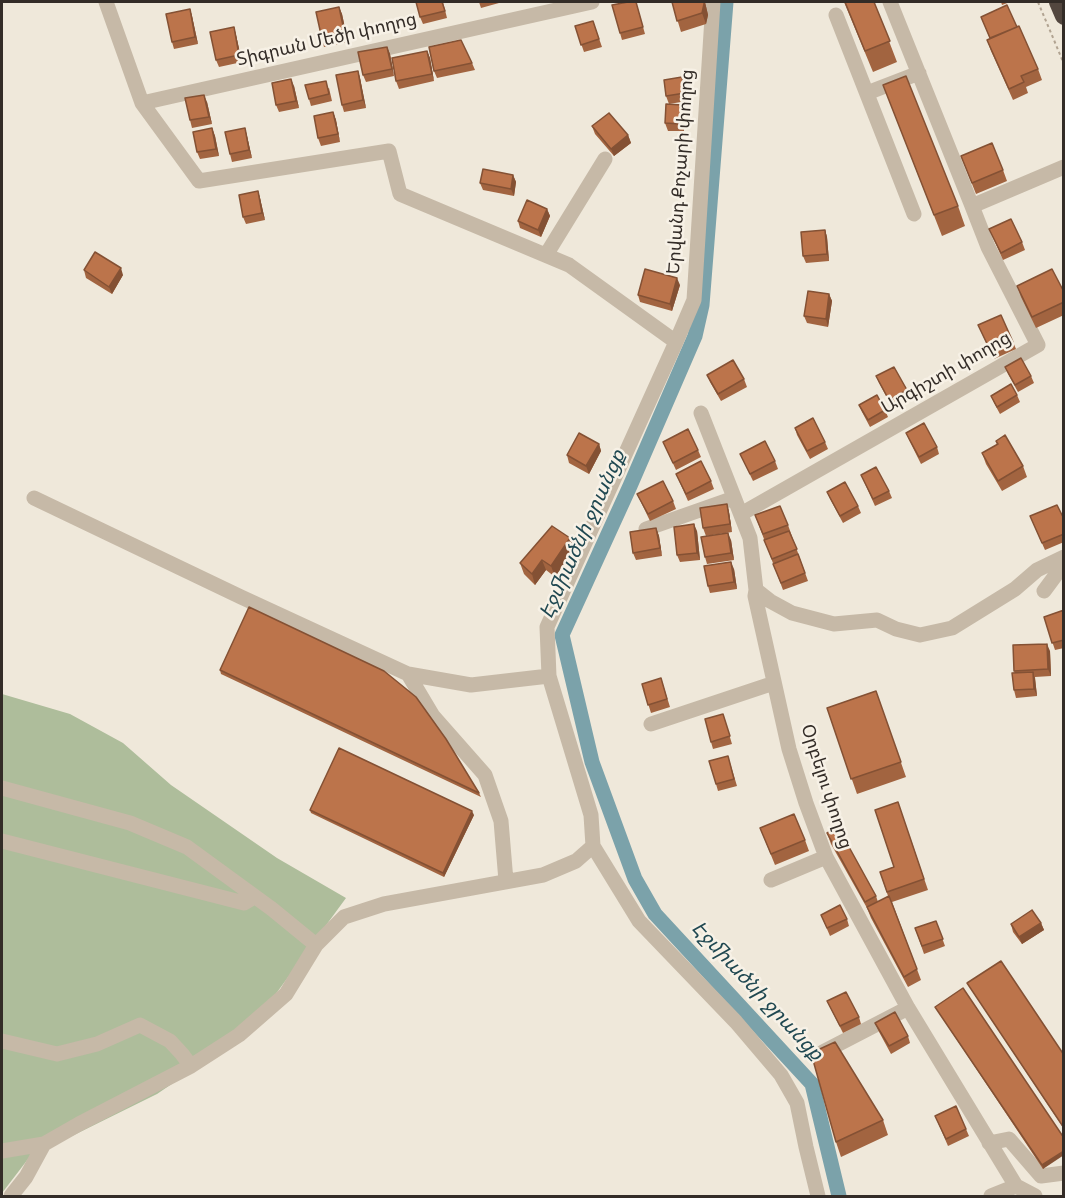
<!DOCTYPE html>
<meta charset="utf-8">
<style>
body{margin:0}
#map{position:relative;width:1065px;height:1198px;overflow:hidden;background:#efe8da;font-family:"Source Sans 3",sans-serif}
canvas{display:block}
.frame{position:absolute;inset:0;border:3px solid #332c27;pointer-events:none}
</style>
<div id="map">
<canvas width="1065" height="1198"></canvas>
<div class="frame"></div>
</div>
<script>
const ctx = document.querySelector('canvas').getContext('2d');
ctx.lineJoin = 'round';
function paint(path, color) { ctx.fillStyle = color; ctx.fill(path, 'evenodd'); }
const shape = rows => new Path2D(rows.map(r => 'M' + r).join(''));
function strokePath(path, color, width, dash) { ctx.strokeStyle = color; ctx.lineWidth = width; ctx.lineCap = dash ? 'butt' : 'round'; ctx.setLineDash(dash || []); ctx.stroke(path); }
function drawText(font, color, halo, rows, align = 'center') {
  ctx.font = font + ' "Source Sans 3","Noto Sans Armenian",sans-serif'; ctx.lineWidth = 5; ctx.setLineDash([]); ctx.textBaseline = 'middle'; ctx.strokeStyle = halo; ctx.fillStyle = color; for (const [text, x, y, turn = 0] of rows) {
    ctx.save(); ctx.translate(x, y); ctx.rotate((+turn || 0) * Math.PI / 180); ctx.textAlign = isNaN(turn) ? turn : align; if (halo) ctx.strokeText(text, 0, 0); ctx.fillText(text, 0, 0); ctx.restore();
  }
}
const green = shape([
 [2,694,70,714,123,743,171,785,277,858,346,898,267,1006,213,1056,157,1094,74,1135,35,1150,2,1193]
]);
const canal = shape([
 [726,2,702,305,695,336,630,486,562,635,592,762,635,879,655,914,812,1084,839,1196]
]);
const path = shape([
 [1038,2,1064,64]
]);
const minor = shape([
 [106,2,142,103,199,181,389,151,400,194,569,265,676,342],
 [713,2,694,300,676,342,547,627,549,676,591,815,593,846,639,921,736,1022,781,1075,797,1103,806,1147,818,1196],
 [890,2,972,206,1064,167],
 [836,15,914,214],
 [867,93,919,73],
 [142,103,592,2],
 [546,255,605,159],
 [701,413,750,538,756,590,755,596,789,749,806,803,826,857,908,1008,1016,1186],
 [34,498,241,597,408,674,471,685,549,676],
 [741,514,1038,345,988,247,972,206],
 [646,529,734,498],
 [756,590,770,601,792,613,834,624,877,620,896,629,920,635,952,628,1015,589,1037,570,1064,557],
 [1044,591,1064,564],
 [408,674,433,716,485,775,501,821,506,881],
 [651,724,774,683],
 [2,788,130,823,187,847,272,909,316,945],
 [2,841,244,903,254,897],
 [771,880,826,857],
 [2,1041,57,1054,97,1044,140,1025,170,1041,182,1054,191,1066],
 [823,1052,908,1008],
 [989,1143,1009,1139,1041,1176,1064,1173],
 [2,1151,44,1144,79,1124,191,1066,239,1035,286,994,316,945,344,917,384,904,543,875,576,861,593,846],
 [1016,1186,1035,1196],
 [11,1196,26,1177,44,1144],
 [991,1196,1016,1186]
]);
const highway = shape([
 [1058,2,1064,16]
]);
const wall = shape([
 [443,2,447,18,423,24,420,17],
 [479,2,498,2,499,3,481,8],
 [636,2,645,34,622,40,620,33],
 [672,2,705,2,708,15,706,24,681,32],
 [844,2,874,2,897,62,873,72],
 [1001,2,1010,2,1002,5],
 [339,7,342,14,348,42,324,47,322,39],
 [190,9,192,16,198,44,174,49,172,42],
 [981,17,1017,27,1038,69,1042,80,1026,87,1028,93,1013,100,991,51,987,40,990,39],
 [593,21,602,47,584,52,575,26],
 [234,27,236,35,242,62,219,67,216,60],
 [387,47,390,54,394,76,366,82,363,75],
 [427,51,430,58,434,81,399,89,396,81],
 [472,63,475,70,437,78,434,71],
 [358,71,360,78,366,108,344,112,342,105],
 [682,77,685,85,687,101,669,104,666,96],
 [883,85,958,206,965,226,942,236],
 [294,86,299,108,279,112,276,105],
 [329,88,332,101,311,106,309,99],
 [207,102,212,124,192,128,190,120],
 [333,112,336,120,340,142,321,146,318,138],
 [684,112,684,131,668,131,665,123],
 [592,126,628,135,631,143,614,156,595,134],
 [212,128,215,136,219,156,200,159,197,152],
 [245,128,247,136,252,158,232,162,230,154],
 [961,156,1003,170,1007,181,976,194],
 [513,175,516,182,514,196,483,190,480,183],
 [258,191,260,198,265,220,246,224,243,217],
 [547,209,550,216,541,237,520,228,518,221],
 [989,229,1022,242,1025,250,1003,260],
 [825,230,827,237,829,261,806,263,803,256],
 [84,270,123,275,112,294,86,278],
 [680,285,672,311,640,302,638,295],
 [1017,286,1064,292,1064,315,1036,328,1021,297],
 [829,294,832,301,828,327,807,323,804,316],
 [978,325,1013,342,1016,349,994,359],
 [1005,367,1031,376,1034,383,1018,392,1008,374],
 [707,375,744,379,747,387,721,401,710,382],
 [876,376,907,390,910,398,892,407,879,383],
 [1017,395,1020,402,1000,414,994,403,991,396],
 [859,405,885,410,888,417,870,427,862,412],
 [795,428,825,442,828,449,810,459,797,435],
 [906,433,937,447,939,454,921,464,909,440],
 [996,441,1023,466,1027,477,1002,491,986,464,982,453,997,445],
 [663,442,698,450,701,457,676,470],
 [599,444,601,451,589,474,569,463,567,455],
 [740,454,775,461,778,469,753,481],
 [676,474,711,481,714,489,688,501],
 [861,475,889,491,892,498,875,506],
 [827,492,858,506,861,513,843,523,830,499],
 [637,494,673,501,676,509,650,521],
 [727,504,729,512,732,532,706,536,703,528],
 [755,515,788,525,808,581,783,590],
 [1064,519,1064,542,1045,550,1033,523],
 [656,528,659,536,662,556,636,560,633,553],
 [697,531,700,560,680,562,677,555],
 [731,540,734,560,707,564,705,557],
 [574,549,555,577,546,570,535,585,524,574,520,563],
 [734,569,737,589,710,593,708,586],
 [1064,610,1064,648,1055,650,1044,617],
 [1050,651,1051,676,1035,677,1037,696,1016,698,1014,690,1015,673,1014,671],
 [220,670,479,793,481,797,221,674],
 [661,678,670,707,651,713,642,684],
 [876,691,906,777,857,794,827,708],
 [723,714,732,744,713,749,711,742],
 [728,756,737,786,718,791,716,784],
 [898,802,928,890,892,902,921,980,908,987,871,918,867,908,831,844,827,833,876,896,878,902,888,896,880,872,894,867],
 [310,810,474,815,444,877,311,813],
 [760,828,805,840,809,851,775,865],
 [821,915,847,919,849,926,830,936],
 [936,921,945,946,924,954,915,928],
 [1041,923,1044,930,1022,944,1013,932,1011,924],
 [967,983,1064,1055,1064,1129,969,986],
 [827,1001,859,1017,861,1024,843,1033],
 [935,1007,1064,1138,1043,1169],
 [875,1023,908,1036,910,1043,891,1054,878,1030],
 [935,1116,966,1129,969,1136,948,1146],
 [883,1120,888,1135,841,1157,836,1142]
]);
const shadedWall = shape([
 [704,2,705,2,708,15,706,24,702,13],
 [339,7,342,14,348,42,345,35],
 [190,9,192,16,198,44,195,37],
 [234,27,236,35,242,62,239,55],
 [387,47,390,54,394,76,392,69],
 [427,51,430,58,434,81,432,74],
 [358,71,360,78,366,108,363,100],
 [682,77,685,85,687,101,685,93],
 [291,79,294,86,299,108,296,101],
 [204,95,207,102,212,124,209,117],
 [682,105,684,112,684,131,681,124],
 [333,112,336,120,340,142,338,134],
 [212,128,215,136,219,156,216,149],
 [245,128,247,136,252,158,249,150],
 [628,135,631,143,614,156,611,149],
 [513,175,516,182,514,196,511,189],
 [258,191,260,198,265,220,262,213],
 [547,209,550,216,541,237,538,230],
 [825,230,827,237,829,261,827,254],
 [121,268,123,275,112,294,109,287],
 [677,278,680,285,672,311,670,304],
 [829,294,832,301,828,327,826,319],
 [599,444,601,451,589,474,586,466],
 [727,504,729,512,732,532,730,524],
 [694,524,697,531,700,560,697,553],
 [656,528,659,536,662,556,660,548],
 [728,533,731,540,734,560,731,553],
 [570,538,574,549,555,577,551,566],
 [542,560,546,570,535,585,532,574],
 [731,562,734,569,737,589,734,582],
 [1047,644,1050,651,1051,676,1048,669],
 [1033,672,1035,679,1037,696,1034,689],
 [472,811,474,815,444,877,443,873],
 [1041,923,1044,930,1022,944,1019,937],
 [1064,1151,1064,1155,1043,1169,1042,1165]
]);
const building = shape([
 [416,2,442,2,445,11,420,17,416,2],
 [628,2,636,2,643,27,620,33,612,5,628,2],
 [672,2,704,2,704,4,702,13,677,21,672,2],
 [845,2,874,2,890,41,865,51,845,2],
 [1007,5,1017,27,990,38,981,17,1007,5],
 [339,7,345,35,322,39,316,12,339,7],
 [190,9,195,37,172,42,166,14,190,9],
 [593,21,599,39,581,45,575,26,593,21],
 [1019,26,1038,69,1021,76,1024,82,1009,89,987,40,1019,26],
 [234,27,239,55,216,60,210,32,234,27],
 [461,40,472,63,434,71,429,47,461,40],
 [387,47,392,69,363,75,358,52,387,47],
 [427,51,432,74,396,81,392,58,427,51],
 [358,71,363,100,342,105,336,75,358,71],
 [906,76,958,206,934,215,883,85,906,76],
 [682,77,685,93,666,96,664,80,682,77],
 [291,79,296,101,276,105,272,83,291,79],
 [326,81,329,94,309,99,305,85,326,81],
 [204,95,209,117,190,120,185,98,204,95],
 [666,104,682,105,681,124,665,123,666,104],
 [333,112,338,134,318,138,314,116,333,112],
 [609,113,628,135,611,149,592,126,609,113],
 [212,128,216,149,197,152,193,132,212,128],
 [245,128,249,150,230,154,225,132,245,128],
 [992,143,1003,170,972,183,961,156,992,143],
 [483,169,513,175,511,189,480,183,483,169],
 [258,191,262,213,243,217,239,195,258,191],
 [527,200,547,209,538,230,518,221,527,200],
 [1011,219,1022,242,1001,253,989,229,1011,219],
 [825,230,827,254,803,256,801,232,825,230],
 [95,252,121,268,109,287,84,270,95,252],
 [645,269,677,278,670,304,638,295,645,269],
 [1052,269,1064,292,1064,302,1032,317,1017,286,1052,269],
 [808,291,829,294,826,319,804,316,808,291],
 [1001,315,1013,342,991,352,978,325,1001,315],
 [1021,358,1031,376,1015,385,1005,367,1021,358],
 [733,360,744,379,718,394,707,375,733,360],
 [894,367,907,390,889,400,876,376,894,367],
 [1011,384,1017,395,997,407,991,396,1011,384],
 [877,395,885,410,868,420,859,405,877,395],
 [813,418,825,442,807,451,795,428,813,418],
 [924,423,937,447,919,457,906,433,924,423],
 [688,429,698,450,673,463,663,442,688,429],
 [579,433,599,444,586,466,567,455,579,433],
 [1005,435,1023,466,998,481,982,453,998,444,996,441,1005,435],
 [765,441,775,461,750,474,740,454,765,441],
 [701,461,711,481,686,494,676,474,701,461],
 [876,467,889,491,873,499,861,475,876,467],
 [663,481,673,501,648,514,637,494,663,481],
 [845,482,858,506,840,516,827,492,845,482],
 [727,504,730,524,703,528,700,508,727,504],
 [1057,505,1064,519,1064,534,1042,543,1030,516,1057,505],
 [780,506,788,525,763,534,755,515,780,506],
 [694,524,697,553,677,555,674,527,694,524],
 [552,526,570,538,551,566,542,560,532,574,520,563,552,526],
 [656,528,660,548,633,553,630,532,656,528],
 [789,531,797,549,772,559,764,540,789,531],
 [728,533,731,553,705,557,701,537,728,533],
 [798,554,805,573,781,583,773,564,798,554],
 [731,562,734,582,708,586,704,566,731,562],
 [249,607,384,671,416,697,446,739,479,793,220,670,249,607],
 [1064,610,1064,640,1052,643,1044,617,1064,610],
 [1047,644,1048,669,1014,671,1013,645,1047,644],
 [1033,672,1034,689,1014,690,1012,673,1033,672],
 [661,678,667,699,648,705,642,684,661,678],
 [876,691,901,762,851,779,827,708,876,691],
 [723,714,730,736,711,742,705,719,723,714],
 [339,748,472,811,443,873,310,810,339,748],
 [728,756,734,779,716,784,709,761,728,756],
 [898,802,924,879,887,892,880,872,894,867,875,810,898,802],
 [794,814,805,840,771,854,760,828,794,814],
 [838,827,876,896,865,902,827,833,838,827],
 [889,896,917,969,904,977,867,907,889,896],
 [840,905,847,919,827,928,821,915,840,905],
 [1032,910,1041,923,1019,937,1011,924,1032,910],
 [936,921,943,939,922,946,915,928,936,921],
 [1001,961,1064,1055,1064,1128,967,983,1001,961],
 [963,988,1064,1138,1064,1151,1042,1165,935,1007,963,988],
 [846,992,859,1017,840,1026,827,1001,846,992],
 [895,1012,908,1036,889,1046,875,1023,895,1012],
 [835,1042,883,1120,836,1142,811,1053,835,1042],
 [956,1106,966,1129,946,1139,935,1116,956,1106]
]);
const streetNames = [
 ["Տիգրան Մեծի փողոց",327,41,-13],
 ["Երվանդ Քոչարի փողոց",682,172,-86],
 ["Արգիշտի փողոց",947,374,-30],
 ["Օրբելու փողոց",825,787,72]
];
const waterNames = [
 ["Էջմիածնի ջրանցք",584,535,-66],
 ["Էջմիածնի ջրանցք",756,992,47]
];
paint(green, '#aebd9b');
strokePath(canal, '#7ba2aa', 15);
strokePath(path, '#b1a391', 2, [3, 3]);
strokePath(minor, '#c6b9a7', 15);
strokePath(highway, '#53473f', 18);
paint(wall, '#a26440');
paint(shadedWall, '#845134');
paint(building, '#bc744b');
strokePath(building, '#845134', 1.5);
drawText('18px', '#332c27', '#f7f1e6', streetNames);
drawText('italic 20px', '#204851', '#f7f1e6', waterNames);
</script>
